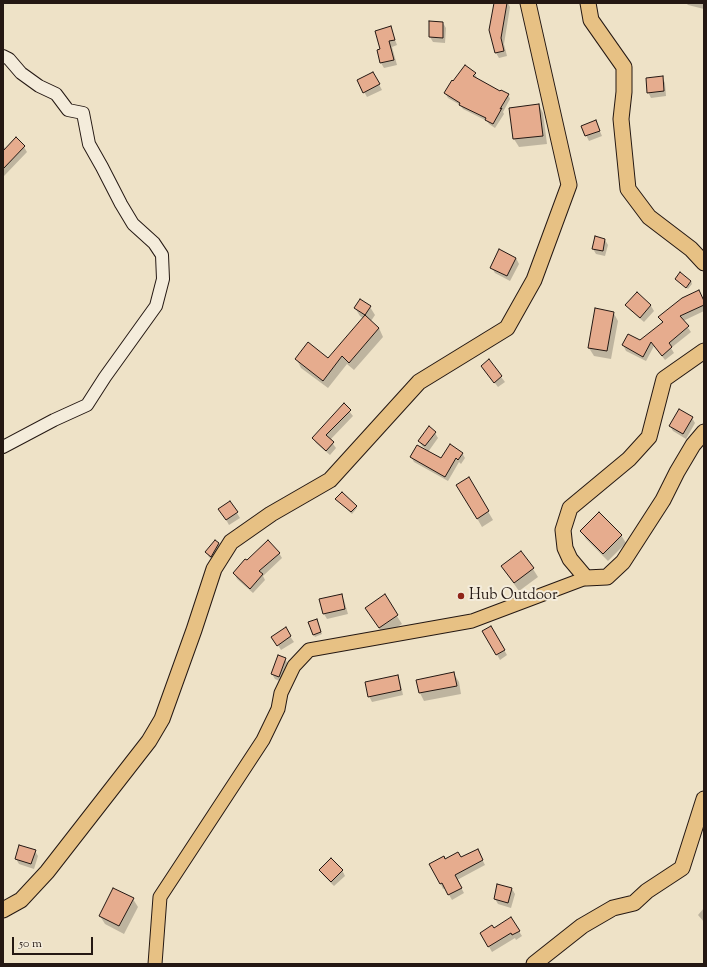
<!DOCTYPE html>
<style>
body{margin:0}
#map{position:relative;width:707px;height:967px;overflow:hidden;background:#eee2c7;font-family:"Sorts Mill Goudy",serif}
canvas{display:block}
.frame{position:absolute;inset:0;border:4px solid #241813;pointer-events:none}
.scale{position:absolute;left:12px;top:937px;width:81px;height:18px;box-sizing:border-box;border:2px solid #241813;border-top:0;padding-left:5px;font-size:12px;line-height:14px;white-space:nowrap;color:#241813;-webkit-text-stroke:3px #f4ecdb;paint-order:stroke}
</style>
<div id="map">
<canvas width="707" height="967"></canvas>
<div class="frame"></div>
<div class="scale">50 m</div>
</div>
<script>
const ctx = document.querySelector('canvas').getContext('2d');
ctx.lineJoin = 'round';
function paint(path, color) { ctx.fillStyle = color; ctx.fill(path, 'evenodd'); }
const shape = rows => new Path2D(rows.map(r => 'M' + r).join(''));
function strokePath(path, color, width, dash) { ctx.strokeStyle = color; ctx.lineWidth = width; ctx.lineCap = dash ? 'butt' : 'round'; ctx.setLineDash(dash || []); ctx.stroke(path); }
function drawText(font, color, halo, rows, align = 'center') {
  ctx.font = font + ' "Sorts Mill Goudy",serif'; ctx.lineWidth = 4; ctx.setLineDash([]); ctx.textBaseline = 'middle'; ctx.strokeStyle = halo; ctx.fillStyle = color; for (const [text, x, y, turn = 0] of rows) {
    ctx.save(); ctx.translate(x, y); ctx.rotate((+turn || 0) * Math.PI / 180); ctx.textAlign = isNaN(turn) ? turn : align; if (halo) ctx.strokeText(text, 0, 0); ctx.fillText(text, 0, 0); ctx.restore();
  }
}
const shadow = shape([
 [495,3,508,3,510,7,504,44,507,56,499,58,496,53,490,30],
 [686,3,704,3,704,9,688,5],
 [443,23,446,28,445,43,433,42,430,37],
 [390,27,397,45,392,47,397,65,384,68,381,63,378,51,382,50],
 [373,73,382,90,367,97,358,81],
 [475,74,477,78,501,92,508,94,510,99,503,112,504,114,495,128,489,124,487,121,463,109,460,105,448,98,445,93,453,82],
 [662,77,665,83,666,96,651,98,648,92],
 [539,105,543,113,547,144,519,147,514,139,510,108],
 [582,127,598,127,602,136,589,141],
 [3,146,6,149,24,147,27,152,4,176,3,175],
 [605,240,608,245,605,256,596,254,593,249],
 [516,258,519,264,510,281,495,273,492,268],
 [676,279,691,281,692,284,688,289],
 [699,291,704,301,704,311,683,321,691,332,671,348,674,353,665,360,654,346,646,361,626,351,623,345,640,342,663,323,660,317],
 [637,294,651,306,654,311,644,322,630,310,627,305],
 [370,307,375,315,371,321,379,328,383,337,354,370,347,364,328,388,301,368,297,360,328,359,364,319,360,316,355,308],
 [613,312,618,321,611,359,594,356,589,348],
 [489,361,505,382,498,387,482,367],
 [344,405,353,416,330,440,336,448,330,455,316,443,313,438],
 [692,418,695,423,686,439,673,431,670,426],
 [435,433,438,438,428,452,441,459,462,453,465,458,461,464,459,462,448,481,414,462,411,457,427,451,427,450,422,446,419,441],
 [469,479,493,520,482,527,458,485],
 [336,499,356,506,357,508,352,514],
 [230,502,240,518,229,525,220,509],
 [581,531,621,535,626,543,608,561,586,539],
 [215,541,219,544,222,549,214,561,209,557,206,552],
 [279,553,282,558,263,576,265,580,253,593,237,579,234,573,247,561],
 [502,567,533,569,538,577,519,591],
 [341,595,344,600,348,614,327,619,324,614,321,600],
 [384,596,402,624,384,636,371,616],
 [318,622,322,634,315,637,313,634],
 [491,627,507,655,500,660,484,631],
 [285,629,294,642,281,650,273,637],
 [285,659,288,664,282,682,275,679,272,674],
 [454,674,459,682,461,694,424,701,420,693],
 [397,676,400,681,403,695,372,702,369,696],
 [35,851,38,856,34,869,19,864,16,859],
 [480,855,485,865,457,880,464,893,452,900,445,888,443,889,431,864,445,860],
 [320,870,342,870,345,876,334,886,323,875],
 [512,889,515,894,511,908,498,904,495,899],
 [133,899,138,907,124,934,105,924,100,916],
 [704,908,704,922,698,915],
 [511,919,522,936,516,940,515,938,492,952,481,933,494,929]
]);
const building = shape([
 [494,3,507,3,501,38,504,51,495,53,489,30,494,3],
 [429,21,443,22,443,38,429,37,429,21],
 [391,26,395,40,389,41,394,60,380,63,377,50,380,49,375,31,391,26],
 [465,65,476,73,473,76,500,91,501,90,509,94,500,109,502,108,493,124,485,120,486,118,459,105,460,103,444,93,452,80,453,81,465,65],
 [373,72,380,84,363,93,357,80,373,72],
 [663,76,664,91,647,93,646,78,663,76],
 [539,104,543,136,513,139,509,108,539,104],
 [596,120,600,131,585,136,581,126,596,120],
 [16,137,25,146,3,169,3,151,16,137],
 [595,236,605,239,603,251,592,249,595,236],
 [499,249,516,258,507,276,490,268,499,249],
 [680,272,691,281,686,288,675,279,680,272],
 [699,290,704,301,704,305,680,316,689,326,669,343,672,347,662,356,651,342,643,357,622,345,628,334,640,340,663,322,658,317,682,298,699,290],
 [637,292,651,305,640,318,625,305,637,292],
 [360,299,371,306,365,315,354,308,360,299],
 [595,308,614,312,607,351,588,348,595,308],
 [365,315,379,328,349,363,342,356,323,381,295,359,308,342,328,358,365,315],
 [489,359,502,376,494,383,481,366,489,359],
 [344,403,351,410,326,435,334,442,326,451,312,438,344,403],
 [679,409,693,417,683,434,669,426,679,409],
 [429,426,436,432,425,446,418,441,429,426],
 [450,444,463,453,458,460,456,458,445,477,410,457,417,445,441,458,450,444],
 [469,477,489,511,477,519,456,485,469,477],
 [342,492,357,506,351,512,335,499,342,492],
 [230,501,238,512,226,520,218,509,230,501],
 [599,512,622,535,603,554,580,531,599,512],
 [215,540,219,543,211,557,205,552,215,540],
 [268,540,280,553,259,571,263,574,250,589,233,573,245,559,247,560,268,540],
 [521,551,534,568,514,583,501,566,521,551],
 [342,594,345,609,323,614,319,599,342,594],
 [385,594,398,615,379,628,365,608,385,594],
 [317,619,321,632,313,635,308,622,317,619],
 [491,626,505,650,496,655,482,631,491,626],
 [286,627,291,636,277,646,271,637,286,627],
 [278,655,286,658,279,677,271,674,278,655],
 [454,672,457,686,419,693,416,680,454,672],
 [398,675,401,690,368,697,365,682,398,675],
 [19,845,36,850,31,864,15,859,19,845],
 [478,849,483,860,455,875,462,888,448,895,442,883,440,884,429,864,444,856,445,859,458,852,461,857,478,849],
 [331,858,343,870,331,882,319,870,331,858],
 [497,884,512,888,508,903,494,899,497,884],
 [113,888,134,898,119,926,99,916,113,888],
 [511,917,520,931,512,935,511,933,488,947,480,933,492,925,494,928,511,917]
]);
const secondary = shape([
 [3,56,9,59,21,73,39,86,56,94,68,110,83,113,89,144,102,167,121,204,133,224,154,243,162,255,163,279,156,306,105,377,87,405,54,420,3,447]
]);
const primary = shape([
 [155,964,160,897,263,740,278,709,281,693,294,666,309,650,472,621,586,578]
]);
const highway = shape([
 [588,3,591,20,624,67,624,92,621,119,628,189,649,217,691,249,704,263],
 [704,351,664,379,649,437,629,459,570,508,563,530,565,548,570,559,586,578,607,577,623,562,663,500,677,472,693,445,704,432],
 [3,910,21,900,47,872,149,741,162,719,194,630,214,569,231,542,271,514,330,480,419,382,507,328,534,280,569,185,528,3],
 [534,964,582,926,613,908,634,903,647,891,682,868,704,799]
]);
const markers = [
 [461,596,4,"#8f2418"]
];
const poiNames = [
 ["Hub Outdoor",469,596]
];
paint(shadow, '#0003');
paint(building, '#e6ac8e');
strokePath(building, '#241813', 1);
strokePath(secondary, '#241813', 14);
strokePath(primary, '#241813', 15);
strokePath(highway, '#241813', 17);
strokePath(secondary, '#f4ecdb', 12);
strokePath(primary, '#e7c184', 13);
strokePath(highway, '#e7c184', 15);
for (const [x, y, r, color] of markers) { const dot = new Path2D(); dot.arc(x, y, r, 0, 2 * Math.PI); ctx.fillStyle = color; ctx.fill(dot); strokePath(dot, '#f4ecdb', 1.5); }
drawText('15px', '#241813', '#f4ecdb', poiNames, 'left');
</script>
